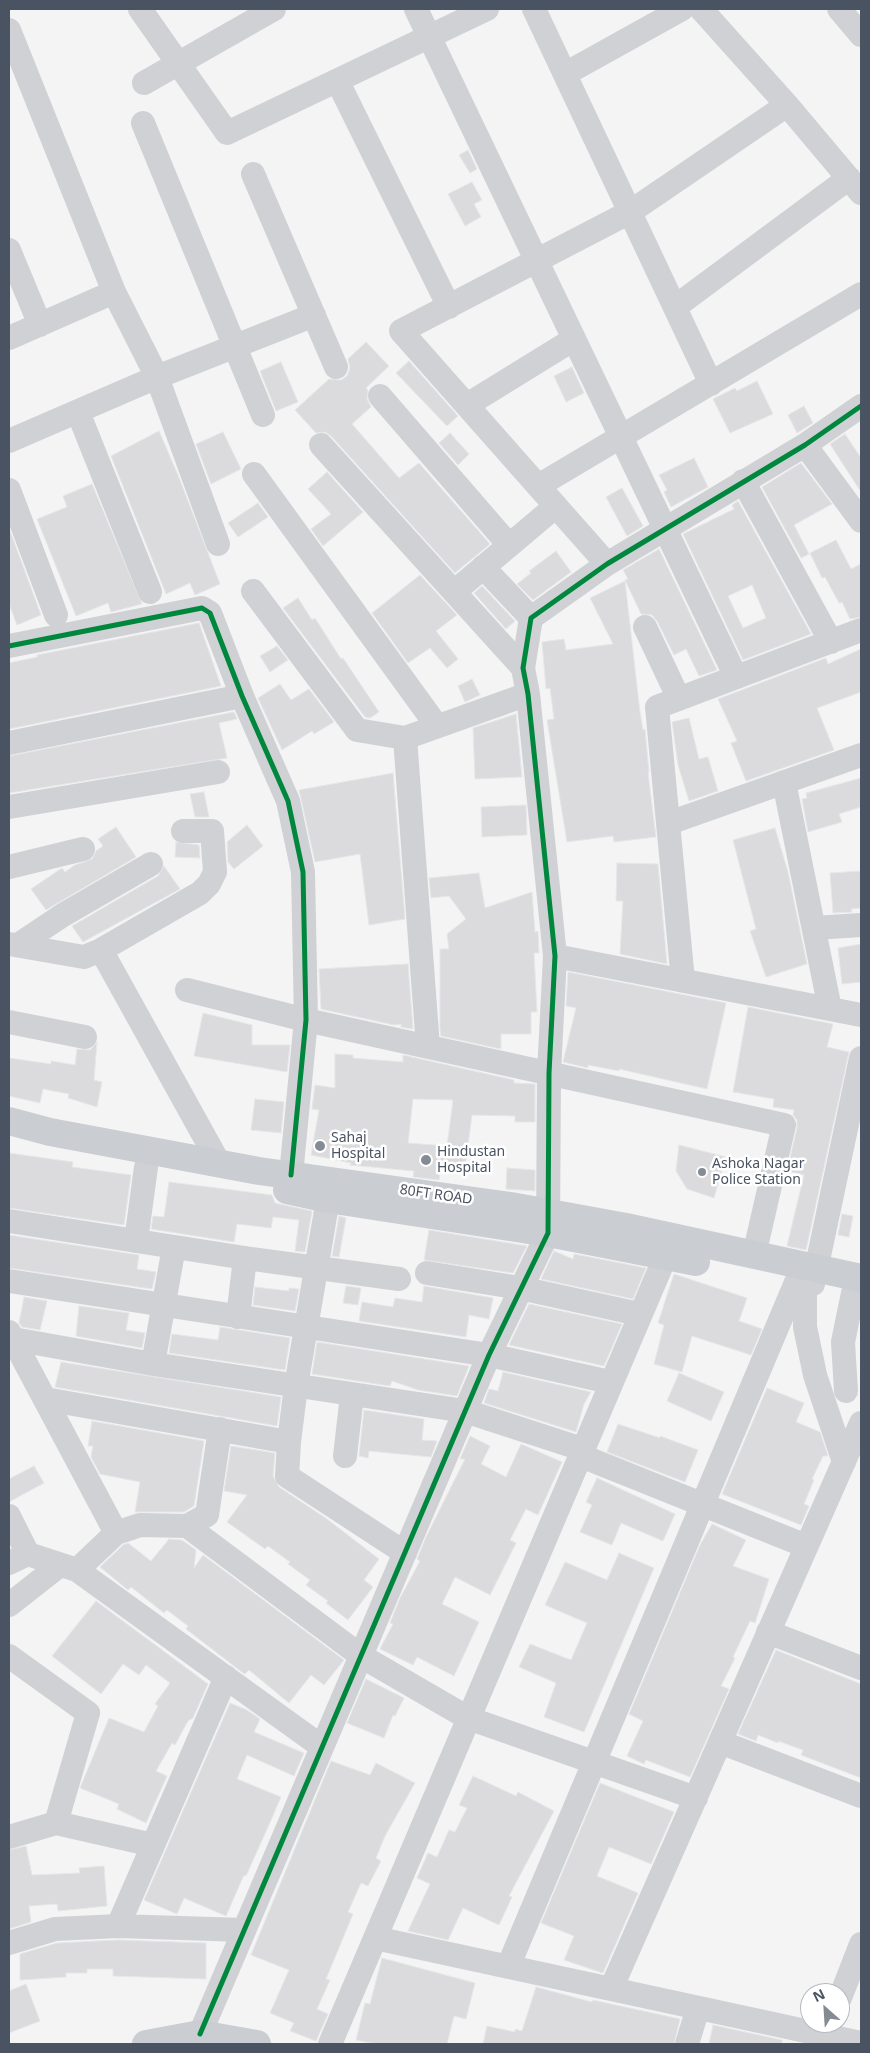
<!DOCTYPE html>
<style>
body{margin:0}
#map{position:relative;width:870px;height:2053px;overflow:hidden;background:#f4f4f4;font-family:"Noto Sans",sans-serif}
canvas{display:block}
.frame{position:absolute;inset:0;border:10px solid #495361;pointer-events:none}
.north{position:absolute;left:800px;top:1983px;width:50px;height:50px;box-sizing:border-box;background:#fff;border:1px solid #b6bac0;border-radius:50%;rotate:334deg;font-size:14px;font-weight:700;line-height:20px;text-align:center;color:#495361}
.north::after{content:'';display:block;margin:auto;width:18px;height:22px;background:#858b94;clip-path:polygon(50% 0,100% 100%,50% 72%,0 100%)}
</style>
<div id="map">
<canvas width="870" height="2053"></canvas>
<div class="frame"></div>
<div class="north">N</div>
</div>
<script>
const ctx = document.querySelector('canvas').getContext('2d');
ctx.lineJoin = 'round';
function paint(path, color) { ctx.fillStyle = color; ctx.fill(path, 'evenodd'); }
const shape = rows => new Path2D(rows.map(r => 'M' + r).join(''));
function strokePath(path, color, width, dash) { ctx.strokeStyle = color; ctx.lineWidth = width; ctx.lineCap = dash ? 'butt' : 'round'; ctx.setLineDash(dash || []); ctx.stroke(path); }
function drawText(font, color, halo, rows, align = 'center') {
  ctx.font = font + ' "Noto Sans",sans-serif'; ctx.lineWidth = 5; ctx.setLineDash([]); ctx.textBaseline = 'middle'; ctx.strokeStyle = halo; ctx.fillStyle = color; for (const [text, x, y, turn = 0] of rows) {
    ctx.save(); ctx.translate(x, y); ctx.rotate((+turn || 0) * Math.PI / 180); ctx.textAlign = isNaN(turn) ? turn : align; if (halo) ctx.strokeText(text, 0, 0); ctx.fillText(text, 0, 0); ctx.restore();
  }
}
const building = shape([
 [468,150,477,169,470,173,459,155,468,150],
 [472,182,482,200,474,204,481,217,465,226,448,194,472,182],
 [366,342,389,366,366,388,368,390,367,399,371,407,352,424,399,478,419,463,490,544,455,573,331,436,325,432,316,433,295,410,329,379,341,380,347,376,350,368,348,359,366,342],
 [409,361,458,416,447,426,396,373,409,361],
 [281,362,298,402,276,411,260,371,281,362],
 [572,367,584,393,566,402,554,376,572,367],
 [757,381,773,414,730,433,713,399,735,388,737,391,757,381],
 [804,406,813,423,797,433,788,415,804,406],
 [159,431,178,475,220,584,195,595,190,583,166,594,111,456,159,431],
 [223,432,241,469,211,484,196,444,223,432],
 [450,433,469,454,458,465,439,443,450,433],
 [845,434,861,458,861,492,830,444,845,434],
 [694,458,708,487,671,507,664,492,667,490,659,475,694,458],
 [801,463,832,504,794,525,809,554,801,558,762,487,801,463],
 [327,472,363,512,323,546,311,529,331,514,308,489,327,472],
 [92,484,142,604,111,612,108,603,76,616,37,519,67,507,63,496,92,484],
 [622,488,643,526,627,536,606,497,622,488],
 [738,501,811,634,743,660,683,534,734,509,732,505,738,501],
 [752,585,766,618,743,628,728,596,752,585],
 [258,503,268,517,238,537,228,523,258,503],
 [9,528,41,615,17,625,9,604,9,528],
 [836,540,851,569,861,564,861,617,850,619,842,602,839,603,825,577,822,578,810,553,836,540],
 [659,549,717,670,699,676,686,649,674,655,657,621,652,615,641,614,625,580,628,579,623,570,659,549],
 [556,551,571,572,533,600,517,584,531,573,529,571,556,551],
 [420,575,457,615,436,631,458,659,447,668,430,648,408,663,372,613,420,575],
 [625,581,640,712,643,730,645,729,649,772,648,773,656,837,614,842,613,836,567,842,547,720,554,719,550,688,546,689,542,642,564,639,566,650,613,644,590,598,625,581],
 [482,586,515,621,506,629,474,593,482,586],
 [298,598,312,620,315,618,341,659,343,658,379,712,370,718,365,717,283,608,298,598],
 [199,623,221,686,9,729,9,663,37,657,37,655,199,623],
 [277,646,288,660,270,672,260,656,277,646],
 [861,649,861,692,817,708,834,750,746,781,731,743,737,741,718,699,826,658,828,664,861,649],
 [472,679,480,695,465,702,458,686,472,679],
 [280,684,291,700,309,689,334,722,314,734,312,731,282,750,258,698,280,684],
 [234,712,237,719,219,723,227,758,9,793,9,756,234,712],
 [516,714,522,777,475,779,473,728,516,714],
 [689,718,699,759,708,757,718,791,689,801,678,765,672,722,689,718],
 [393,773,405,919,369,925,360,854,315,862,299,790,393,773],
 [861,778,861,807,839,814,842,822,808,832,802,799,807,798,806,793,861,778],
 [204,792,209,817,195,817,190,794,204,792],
 [526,805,527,835,482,837,481,807,526,805],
 [247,825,263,846,234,869,228,862,227,842,247,825],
 [116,827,136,857,46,910,31,889,62,868,65,872,75,865,92,859,96,851,103,846,98,839,116,827],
 [775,828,788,872,807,964,766,977,750,931,756,929,733,840,775,828],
 [176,842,199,845,200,858,175,857,176,842],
 [617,863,658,864,667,964,620,954,623,901,616,901,617,863],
 [164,866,180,889,83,942,72,926,158,876,164,866],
 [861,871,861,908,851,909,852,912,833,913,830,873,861,871],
 [479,873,485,908,532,892,535,932,538,931,539,953,534,953,537,1012,531,1012,531,1034,501,1034,501,1049,441,1036,440,1029,440,949,449,949,447,934,466,919,449,896,431,898,429,878,479,873],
 [861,944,861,982,842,984,838,948,861,944],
 [408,964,413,1029,401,1027,401,1024,394,1025,321,1009,319,969,408,964],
 [568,972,726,1003,707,1089,619,1069,619,1071,588,1065,588,1068,563,1062,576,1008,566,1006,568,972],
 [748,1007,833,1024,827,1047,849,1052,806,1250,787,1246,804,1175,787,1171,797,1128,797,1120,793,1115,794,1110,773,1107,774,1099,733,1092,748,1007],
 [203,1013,252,1025,252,1045,290,1045,287,1072,194,1056,203,1013],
 [97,1042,94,1080,102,1082,97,1107,68,1098,69,1094,43,1089,40,1103,9,1096,9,1058,51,1064,51,1061,75,1065,77,1049,90,1050,97,1042],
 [335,1054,353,1055,353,1058,403,1062,403,1055,514,1080,514,1083,535,1084,535,1122,515,1122,515,1116,472,1115,465,1168,441,1165,439,1180,413,1177,414,1171,350,1165,351,1163,311,1155,319,1110,312,1109,315,1085,335,1088,335,1054],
 [413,1099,453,1100,447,1146,408,1143,413,1099],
 [255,1099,284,1102,281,1133,251,1130,255,1099],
 [679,1145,726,1157,714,1198,687,1189,676,1171,679,1145],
 [9,1153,73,1162,72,1167,131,1175,124,1225,9,1208,9,1153],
 [507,1168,535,1170,535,1191,506,1189,507,1168],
 [169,1182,272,1195,275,1203,312,1211,305,1252,295,1251,299,1220,273,1217,271,1228,237,1224,234,1242,151,1229,153,1216,164,1217,169,1182],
 [842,1214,853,1216,849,1237,838,1235,842,1214],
 [339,1216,346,1218,339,1257,332,1256,339,1216],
 [429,1230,527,1246,513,1273,424,1260,429,1230],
 [9,1235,139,1255,137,1269,156,1272,152,1289,9,1268,9,1235],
 [554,1251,573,1259,574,1254,646,1268,633,1299,541,1279,554,1251],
 [674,1274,747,1298,739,1321,762,1329,751,1355,692,1336,682,1372,654,1364,664,1325,658,1323,674,1274],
 [346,1286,361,1288,358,1305,343,1303,346,1286],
 [424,1286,493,1298,489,1319,469,1315,466,1337,359,1321,362,1302,393,1307,395,1298,422,1302,424,1286],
 [255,1287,289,1291,289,1288,299,1289,295,1311,253,1305,255,1287],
 [24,1297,47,1301,40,1330,22,1327,19,1323,24,1297],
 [529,1304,622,1324,604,1366,509,1345,529,1304],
 [79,1306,129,1313,126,1330,145,1333,142,1348,76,1336,79,1306],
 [220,1327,290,1338,285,1370,169,1353,172,1334,218,1340,220,1327],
 [317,1342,469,1366,457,1396,418,1390,392,1381,390,1386,312,1374,317,1342],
 [61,1362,281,1397,277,1426,55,1387,61,1362],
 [503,1372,591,1392,584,1404,576,1432,484,1403,489,1389,498,1391,503,1372],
 [679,1373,724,1392,711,1421,667,1401,679,1373],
 [767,1388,804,1403,796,1422,820,1432,828,1456,823,1456,812,1479,814,1480,804,1504,809,1506,801,1525,722,1494,767,1388],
 [364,1410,424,1419,422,1440,437,1441,431,1457,369,1451,368,1458,359,1456,364,1410],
 [92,1421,204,1441,194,1506,184,1512,135,1512,140,1482,100,1474,91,1457,93,1446,88,1446,92,1421],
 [618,1424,660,1438,660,1436,698,1450,685,1482,607,1452,618,1424],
 [470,1436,490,1446,481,1464,506,1477,521,1444,562,1462,538,1515,526,1509,510,1540,516,1543,490,1595,455,1577,442,1604,479,1622,454,1676,417,1657,413,1665,380,1649,393,1624,390,1623,400,1598,420,1561,417,1559,426,1537,465,1459,460,1459,470,1436],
 [231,1446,275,1453,273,1476,279,1487,327,1519,379,1559,364,1580,373,1587,348,1620,326,1603,328,1601,306,1585,310,1580,288,1564,290,1562,268,1546,265,1549,227,1522,247,1495,224,1491,231,1446],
 [34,1466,44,1483,9,1502,9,1479,34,1466],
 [597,1478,675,1514,663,1541,621,1523,612,1545,580,1532,592,1505,586,1502,597,1478],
 [712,1524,746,1540,733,1566,769,1579,755,1623,750,1621,733,1657,735,1658,721,1686,729,1689,690,1777,646,1760,644,1764,627,1756,643,1721,629,1714,700,1545,712,1524],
 [169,1539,182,1540,196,1550,194,1568,203,1555,344,1660,324,1685,311,1675,289,1703,249,1670,245,1674,243,1673,186,1629,188,1626,167,1610,164,1613,131,1587,128,1590,100,1567,123,1545,128,1543,151,1561,169,1539],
 [619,1553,654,1568,584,1732,544,1717,556,1683,519,1667,530,1644,571,1660,587,1623,545,1605,565,1562,607,1580,619,1553],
 [96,1601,208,1684,193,1718,188,1721,175,1745,172,1743,156,1771,167,1776,146,1823,117,1809,119,1804,80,1788,109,1718,144,1732,158,1706,155,1704,170,1683,146,1665,139,1675,123,1664,101,1694,52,1656,96,1601],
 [776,1650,861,1684,861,1778,801,1755,803,1750,778,1741,778,1743,758,1735,756,1741,738,1734,776,1650],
 [366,1679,404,1698,395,1716,393,1715,384,1738,347,1723,366,1679],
 [230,1703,247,1710,260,1719,254,1732,304,1753,294,1776,247,1755,237,1779,281,1797,268,1827,246,1876,244,1875,226,1916,184,1898,177,1914,144,1900,230,1703],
 [331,1761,370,1775,376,1763,415,1783,385,1836,376,1858,381,1861,368,1886,361,1883,348,1912,353,1914,326,1979,330,1980,317,2009,328,2014,316,2041,290,2031,294,2023,270,2013,289,1970,251,1955,331,1761],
 [473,1776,516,1796,518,1792,554,1811,509,1896,512,1897,499,1925,463,1908,448,1940,408,1931,430,1884,417,1878,428,1853,437,1857,449,1830,455,1832,467,1808,459,1805,473,1776],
 [600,1783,674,1812,651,1864,609,1847,597,1876,638,1893,603,1973,564,1960,574,1936,541,1923,600,1783],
 [26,1846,32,1875,80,1873,79,1868,104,1866,107,1906,58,1911,57,1904,29,1906,31,1922,9,1929,9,1850,26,1846],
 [118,1940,206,1943,206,1979,113,1976,113,1969,87,1969,87,1973,66,1973,66,1977,20,1980,20,1954,57,1943,118,1940],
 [382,1958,475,1983,466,2019,454,2016,447,2044,376,2044,356,2040,365,2003,370,2004,382,1958],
 [26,1984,40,2021,9,2033,9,1991,26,1984],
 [536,1987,592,2002,593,2000,680,2019,674,2044,483,2044,487,2026,515,2032,515,2029,522,2031,536,1987],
 [713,2025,782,2040,782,2044,709,2044,713,2025]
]);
const minor = shape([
 [140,9,227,133,487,9],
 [416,9,736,677],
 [534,9,711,384],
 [701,9,787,105,861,193],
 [839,9,861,35],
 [9,30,114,292,157,377,218,544],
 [565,74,682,9],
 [338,82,449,307],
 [144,83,274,9],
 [143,123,263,415],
 [253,174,336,367],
 [9,250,40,325],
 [675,307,849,178],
 [9,338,114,292],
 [380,396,509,545],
 [467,405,574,339],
 [78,412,150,592],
 [9,441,157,377,314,315],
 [321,445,523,668],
 [805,445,861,521],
 [254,474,437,726],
 [743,481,831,642],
 [538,486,861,294],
 [9,490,56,615],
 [607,564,401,331,630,212,787,105],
 [483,567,531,618],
 [253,591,357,730,405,738,528,694],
 [454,592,556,506],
 [645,627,679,699],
 [9,646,202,608,210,613,242,696,288,801,303,872,306,1020,291,1175],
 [405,738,428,1047],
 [9,743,242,696],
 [784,782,830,1009],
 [9,807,218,772],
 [669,823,861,755],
 [9,867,83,849],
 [814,928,861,925],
 [9,944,84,957,101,950,200,893,209,884,215,872,212,831,183,831],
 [18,945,63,915,151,864],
 [101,950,219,1163],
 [555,956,861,1015],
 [683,981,657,707,861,630],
 [187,990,306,1020,784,1125,754,1255],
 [9,1022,85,1037],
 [328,1199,296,1386,289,1442,287,1476,405,1553],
 [9,1221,245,1258,399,1279],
 [136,1241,146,1167],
 [427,1273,520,1288,639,1314],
 [9,1281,489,1355,610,1382],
 [805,1282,805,1327,815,1375,844,1462],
 [813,1284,861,1058],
 [238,1317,245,1258],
 [9,1332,116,1533],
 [9,1341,13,1339,153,1364,465,1411,582,1449],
 [153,1364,174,1247],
 [846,1391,843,1342,853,1293],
 [45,1399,289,1442],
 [579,1455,806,1546],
 [345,1456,352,1395],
 [9,1516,28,1554],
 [187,1526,207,1515,220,1429],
 [9,1563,28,1554,77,1570,322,1747],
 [77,1570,116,1533,140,1525,187,1526,361,1656,468,1718,696,1798],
 [9,1605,60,1565],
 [768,1632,861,1668],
 [9,1656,88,1713,56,1823],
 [720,1742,861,1796],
 [9,1837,56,1823,153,1845],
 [118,1926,226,1677],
 [375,1938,861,2043],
 [9,1943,55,1929,118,1926,244,1930],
 [508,1967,797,1280],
 [611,1989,861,1423],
 [840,1998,861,1944],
 [200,2034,489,1355,548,1233,549,1073,555,956,528,694,523,668,531,618,607,564,805,445,861,406],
 [330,2044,666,1255],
 [687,2044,698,2008]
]);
const major = shape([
 [9,1121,50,1132,259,1171,511,1206,626,1227,861,1278],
 [287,1190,328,1199,548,1233,696,1262],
 [146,2044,200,2034,257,2044]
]);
const cycleway = shape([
 [9,646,202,608,210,613,242,696,288,801,303,872,306,1020,291,1175],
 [200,2034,489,1355,548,1233,549,1073,555,956,528,694,523,668,531,618,607,564,805,445,861,406]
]);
const markers = [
 [320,1146,6,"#858b94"],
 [426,1160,6,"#858b94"],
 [702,1172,5,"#858b94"]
];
const poiNames = [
 ["Sahaj",331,1138],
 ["Hospital",331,1154],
 ["Hindustan",437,1152],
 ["Hospital",437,1168],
 ["Ashoka Nagar",712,1164],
 ["Police Station",712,1180]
];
const streetNames = [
 ["80FT ROAD",436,1195,8]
];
paint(building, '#dbdbdd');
strokePath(building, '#e5e6e7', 1);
strokePath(minor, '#cfd1d4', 24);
strokePath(major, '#caced2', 28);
strokePath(cycleway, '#00873e', 5);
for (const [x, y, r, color] of markers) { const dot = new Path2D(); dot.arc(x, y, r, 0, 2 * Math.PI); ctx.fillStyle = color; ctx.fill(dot); strokePath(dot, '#fff', 2); }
drawText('14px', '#495361', '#fff', poiNames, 'left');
drawText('14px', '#495361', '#fff', streetNames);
</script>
